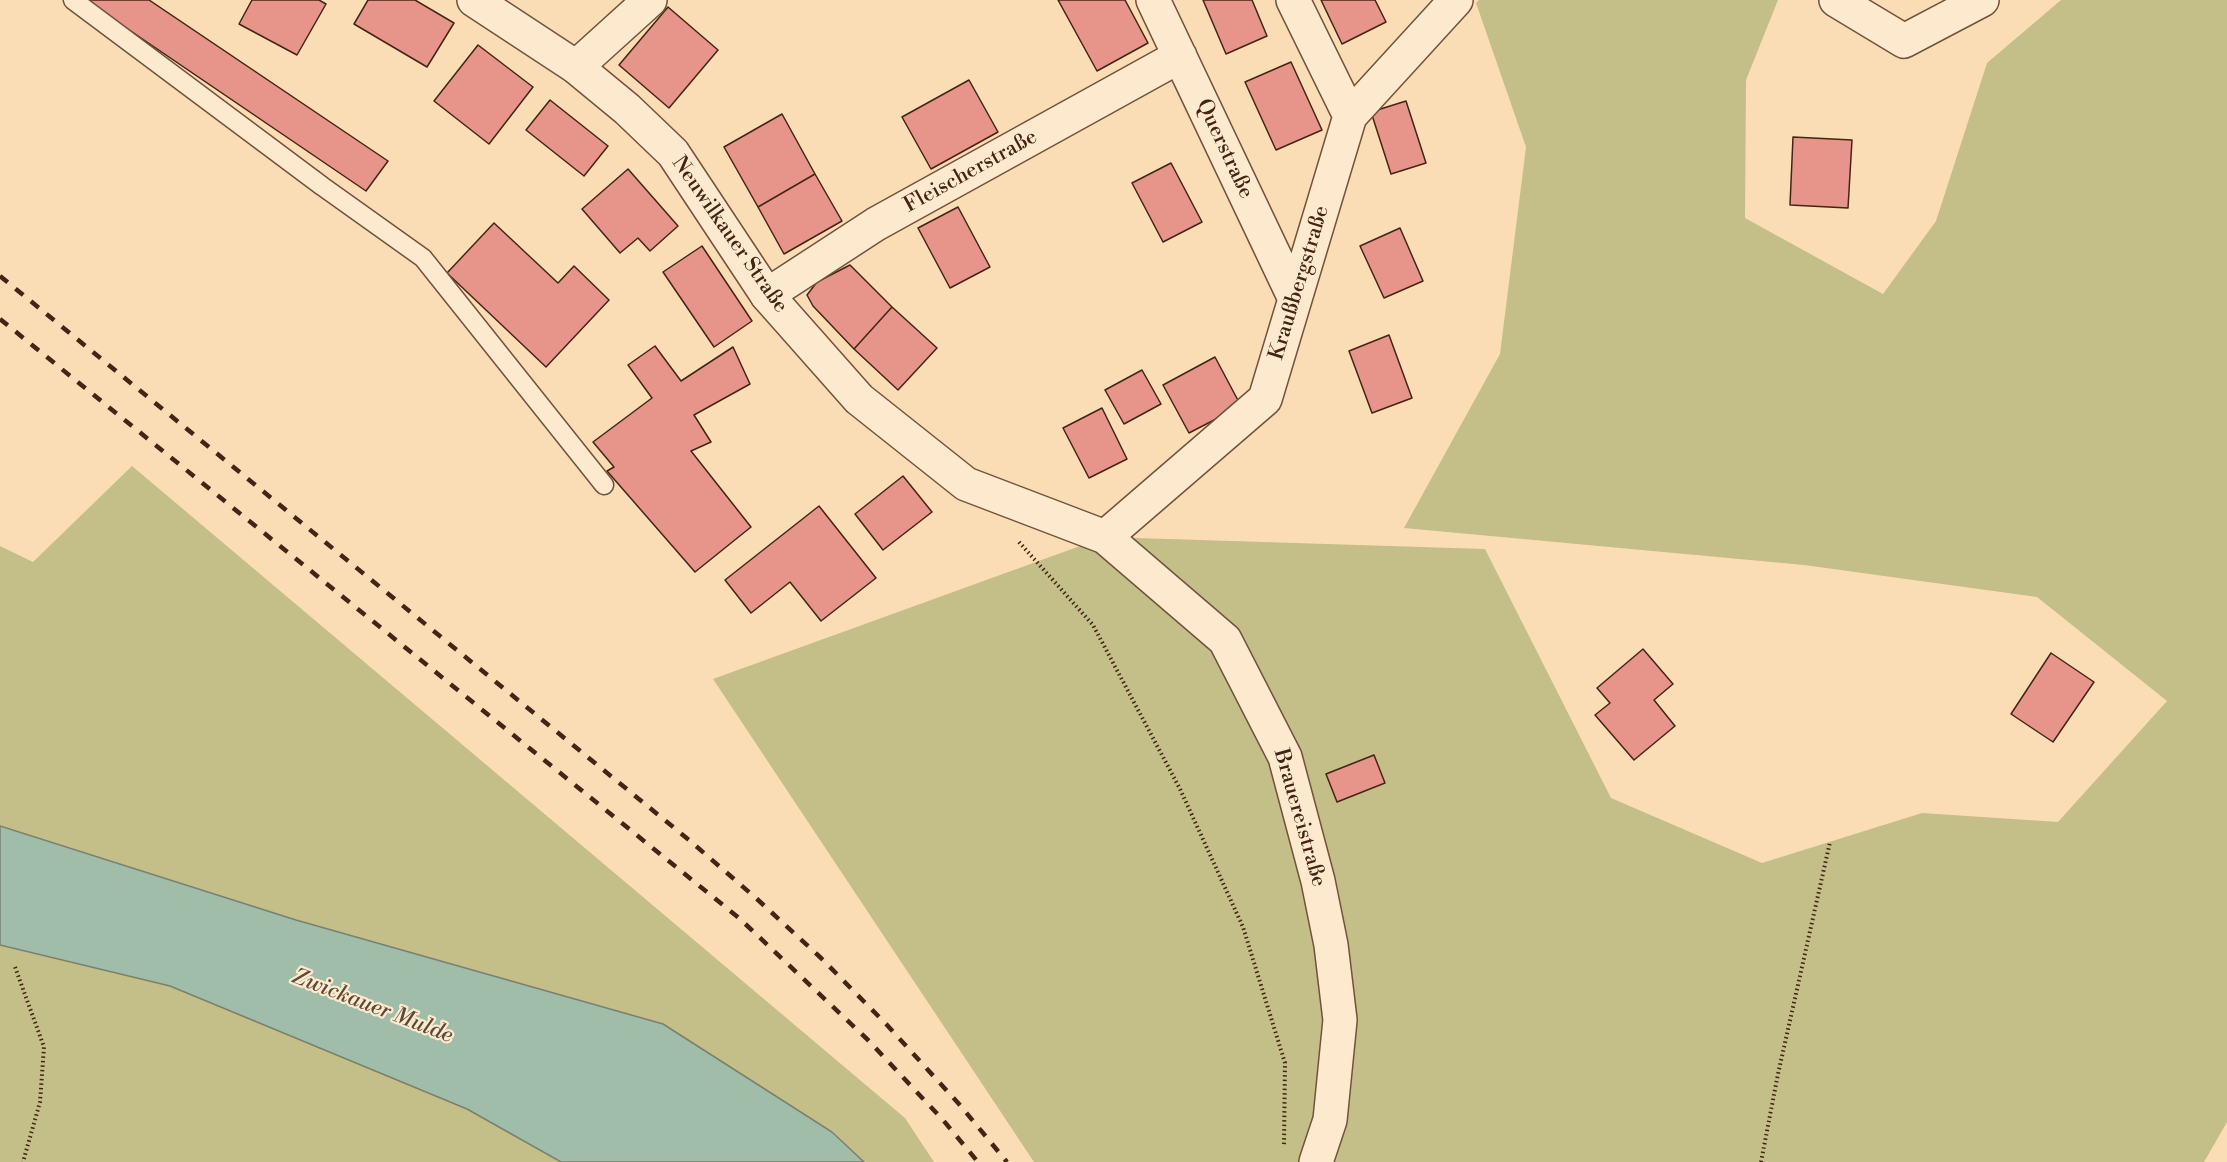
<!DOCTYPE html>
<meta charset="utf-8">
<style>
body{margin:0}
canvas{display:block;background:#faddb4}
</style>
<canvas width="2227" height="1162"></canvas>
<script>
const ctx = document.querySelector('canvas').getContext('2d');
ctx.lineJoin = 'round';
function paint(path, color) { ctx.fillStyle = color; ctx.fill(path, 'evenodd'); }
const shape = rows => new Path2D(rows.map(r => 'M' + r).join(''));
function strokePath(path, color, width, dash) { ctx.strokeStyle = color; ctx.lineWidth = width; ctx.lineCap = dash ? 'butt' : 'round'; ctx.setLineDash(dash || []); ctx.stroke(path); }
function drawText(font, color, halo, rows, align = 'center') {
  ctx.font = font + ' "Libre Bodoni",serif'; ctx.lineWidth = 4.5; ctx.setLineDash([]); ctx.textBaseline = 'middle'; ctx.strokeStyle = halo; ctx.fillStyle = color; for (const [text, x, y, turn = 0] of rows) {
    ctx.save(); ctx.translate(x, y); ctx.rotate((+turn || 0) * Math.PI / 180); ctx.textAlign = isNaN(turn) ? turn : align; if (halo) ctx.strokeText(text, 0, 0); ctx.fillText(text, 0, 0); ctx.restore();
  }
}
const green = shape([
 [1479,0,1778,0,1746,80,1745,218,1883,294,1936,221,1987,63,2061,0,2227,0,2227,1122,2204,1162,1034,1162,713,679,1105,537,1485,549,1611,798,1762,863,1922,813,2058,822,2167,701,2037,597,1804,565,1404,528,1500,354,1526,147,1476,3],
 [132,466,905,1118,934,1162,864,1162,832,1131,663,1024,296,920,0,826,0,546,33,562],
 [0,945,170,986,467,1109,561,1162,0,1162]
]);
const water = shape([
 [0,826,296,920,663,1024,832,1132,864,1162,561,1162,467,1109,170,986,0,945,0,826]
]);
const building = shape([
 [85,0,149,0,388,161,366,191,85,0],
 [252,0,319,0,326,4,297,55,239,24,252,0],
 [368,0,415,0,454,23,427,67,354,24,368,0],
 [1058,0,1125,0,1148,43,1097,71,1058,0],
 [1203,0,1252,0,1267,36,1226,54,1203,0],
 [1321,0,1375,0,1386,22,1342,44,1321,0],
 [668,7,718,50,669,108,619,65,668,7],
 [478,45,533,87,489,144,434,101,478,45],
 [1291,62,1322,130,1276,150,1245,82,1291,62],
 [969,80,998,132,931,169,902,117,969,80],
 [550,100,608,146,584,176,526,130,550,100],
 [1406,101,1426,163,1391,174,1371,112,1406,101],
 [782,114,815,174,758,207,724,147,782,114],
 [1793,137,1852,140,1848,208,1790,205,1793,137],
 [1171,163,1202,222,1163,242,1132,183,1171,163],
 [628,169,678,226,650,251,638,238,620,253,582,209,628,169],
 [815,174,842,221,784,254,758,207,815,174],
 [958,207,990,267,950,288,918,228,958,207],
 [494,223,558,283,574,266,609,300,546,367,447,273,494,223],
 [1400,228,1423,281,1384,298,1360,246,1400,228],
 [702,246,752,321,714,347,663,272,702,246],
 [850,265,892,307,854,349,813,306,807,295,817,282,850,265],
 [892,307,937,348,898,390,854,349,892,307],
 [1389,335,1412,398,1372,413,1349,351,1389,335],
 [655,346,681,381,733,347,750,384,694,415,711,442,691,451,751,527,695,572,607,471,614,467,593,442,652,398,628,365,655,346],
 [1215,357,1241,406,1189,433,1163,385,1215,357],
 [1142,370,1161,404,1124,424,1105,390,1142,370],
 [1102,408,1127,459,1089,478,1063,428,1102,408],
 [903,476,932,512,883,550,855,514,903,476],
 [819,506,876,578,821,621,790,582,751,613,725,580,819,506],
 [1643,649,1673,684,1654,700,1675,726,1634,760,1595,715,1610,703,1597,688,1643,649],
 [2051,653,2094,682,2053,742,2011,714,2051,653],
 [1374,755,1385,783,1337,802,1326,774,1374,755]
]);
const path = shape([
 [1019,542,1093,625,1180,789,1243,927,1285,1063,1284,1145],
 [15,967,44,1047,40,1102,23,1162],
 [1761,1162,1778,1074,1830,842]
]);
const service = shape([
 [73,0,322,186,423,258,604,485]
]);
const minor = shape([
 [1153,0,1295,299],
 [1293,0,1350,116],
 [1836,0,1904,41,1982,0],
 [576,67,650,0],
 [767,295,876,224,1180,56],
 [1105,537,1265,399,1350,116,1456,0]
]);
const tertiary = shape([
 [474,0,576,67,627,109,673,153,767,295,859,399,966,484,1105,537,1225,640,1285,757,1318,881,1331,945,1340,1020,1330,1120,1316,1162]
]);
const rail = shape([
 [0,276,689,840,757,899,821,958,887,1025,959,1104,1007,1162],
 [0,319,739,918,868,1040,943,1120,978,1162]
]);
const streetNames = [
 ["Querstraße",1224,149,65],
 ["Fleischerstraße",971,172,-29],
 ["Neuwilkauer Straße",729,235,55],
 ["Kraußbergstraße",1300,283,-73],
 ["Brauereistraße",1299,818,74]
];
const waterNames = [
 ["Zwickauer Mulde",372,1007,21]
];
paint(green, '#c4bf89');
paint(water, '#9fbda8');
strokePath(water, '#7b806d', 1.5);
paint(building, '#e7948b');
strokePath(building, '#442414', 1.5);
strokePath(service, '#72523c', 21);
strokePath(minor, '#72523c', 36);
strokePath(tertiary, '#72523c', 36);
strokePath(path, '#442414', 4, [1.5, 3]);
strokePath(service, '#fce9ce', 18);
strokePath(minor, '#fce9ce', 33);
strokePath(tertiary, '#fce9ce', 33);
strokePath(rail, '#442414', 4.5, [10, 10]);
drawText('21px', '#442414', '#fce9ce', streetNames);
drawText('italic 22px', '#5b4a39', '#fce9ce', waterNames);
</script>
